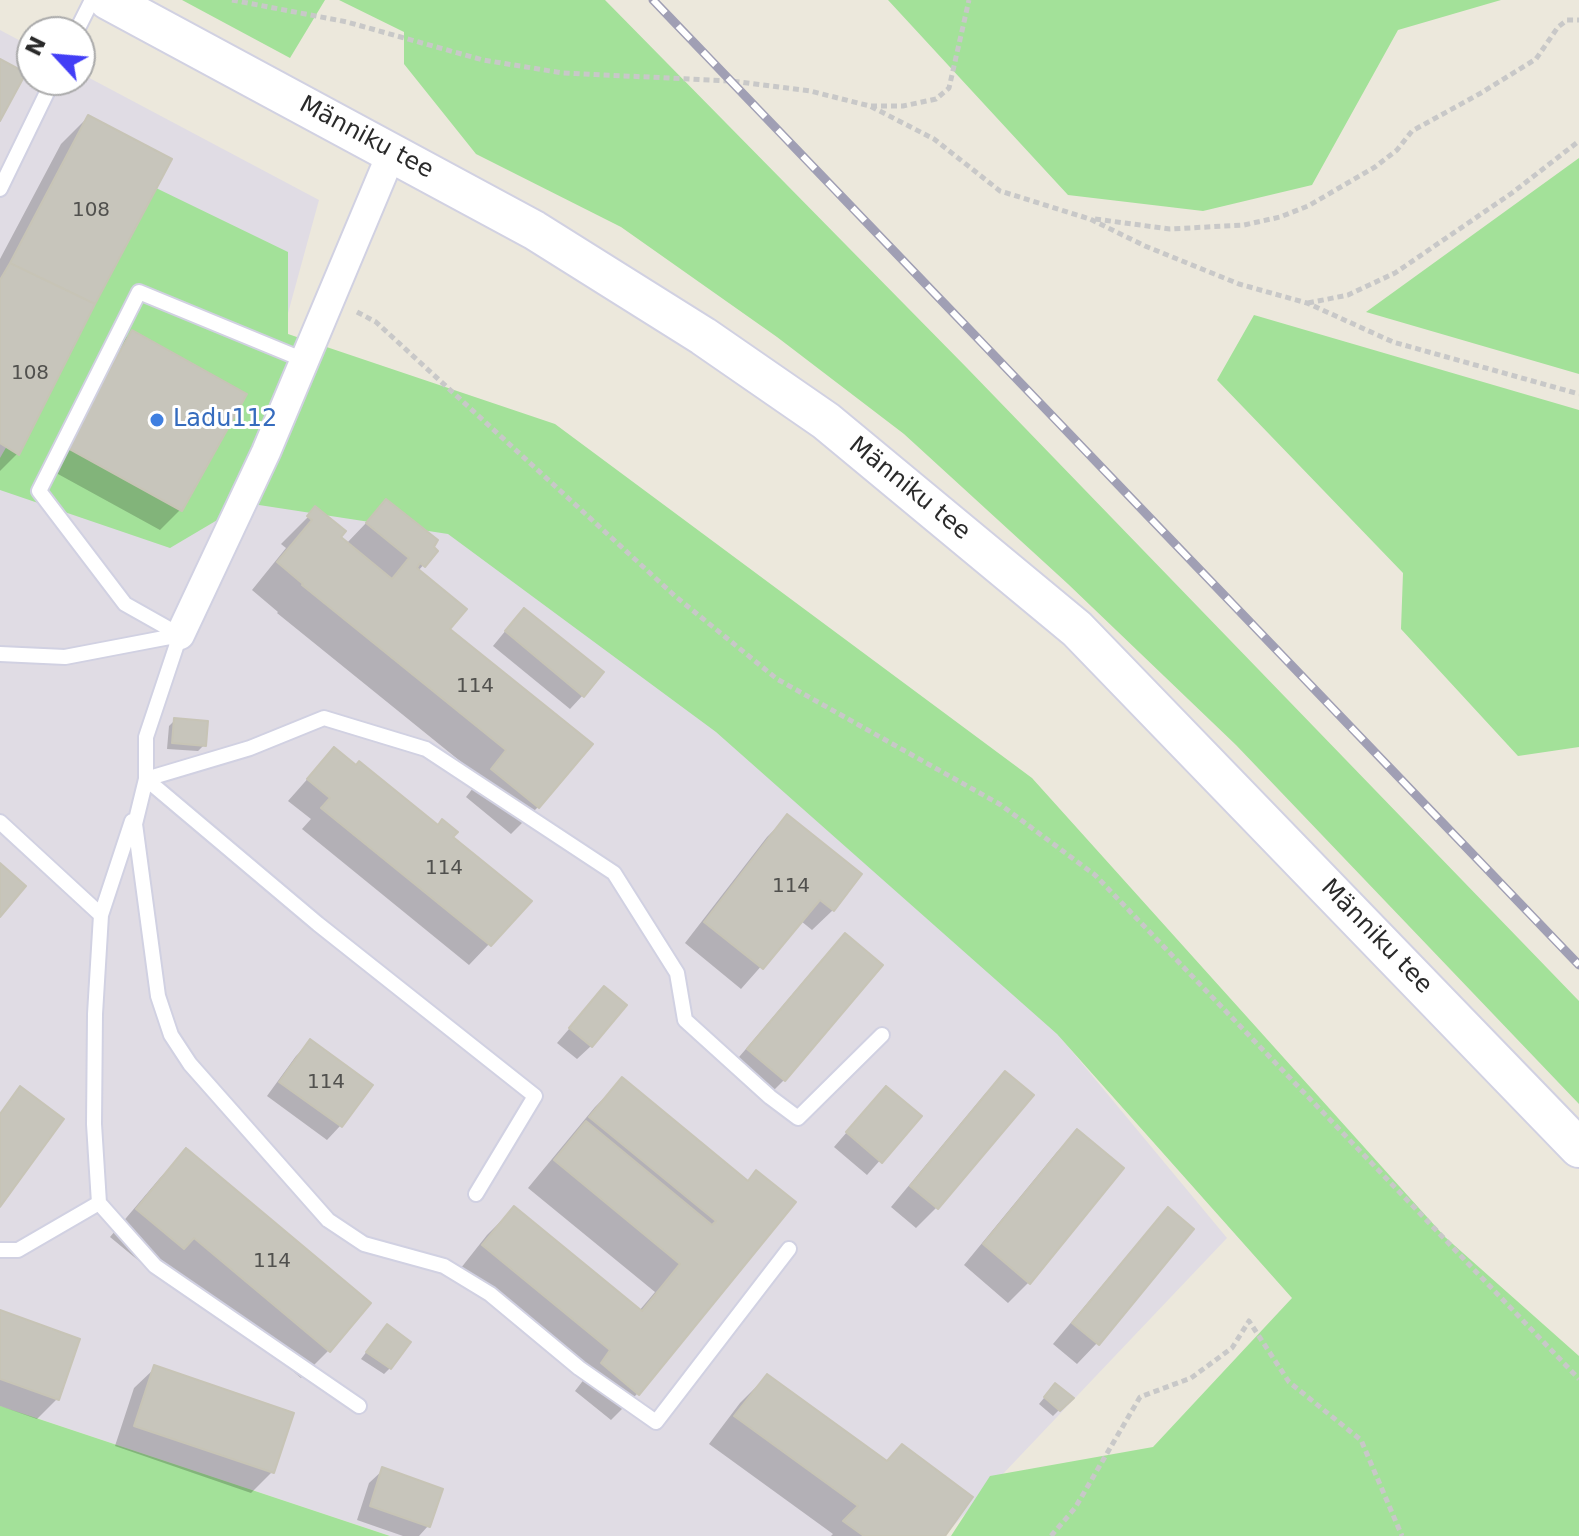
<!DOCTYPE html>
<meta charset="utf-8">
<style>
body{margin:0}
#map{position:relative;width:1579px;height:1536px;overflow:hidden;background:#ece8dc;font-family:"DejaVu Sans",sans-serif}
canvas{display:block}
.north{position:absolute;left:16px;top:16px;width:80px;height:80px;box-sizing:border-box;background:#fff;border:2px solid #aaa;border-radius:50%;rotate:296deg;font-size:22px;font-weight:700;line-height:32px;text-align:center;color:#2a2a2a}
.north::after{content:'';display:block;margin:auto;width:28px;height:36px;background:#423ef6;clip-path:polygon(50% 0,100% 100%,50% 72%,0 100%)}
</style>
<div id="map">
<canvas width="1579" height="1536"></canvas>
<div class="north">N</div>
</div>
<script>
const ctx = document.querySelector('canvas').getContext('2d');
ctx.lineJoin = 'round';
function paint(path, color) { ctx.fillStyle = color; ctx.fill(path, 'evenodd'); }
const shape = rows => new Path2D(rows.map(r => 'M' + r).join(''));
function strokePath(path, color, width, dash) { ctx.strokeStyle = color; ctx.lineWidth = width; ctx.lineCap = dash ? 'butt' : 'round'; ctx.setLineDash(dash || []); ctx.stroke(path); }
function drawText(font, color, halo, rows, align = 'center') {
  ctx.font = font + ' "DejaVu Sans",sans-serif'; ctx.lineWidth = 6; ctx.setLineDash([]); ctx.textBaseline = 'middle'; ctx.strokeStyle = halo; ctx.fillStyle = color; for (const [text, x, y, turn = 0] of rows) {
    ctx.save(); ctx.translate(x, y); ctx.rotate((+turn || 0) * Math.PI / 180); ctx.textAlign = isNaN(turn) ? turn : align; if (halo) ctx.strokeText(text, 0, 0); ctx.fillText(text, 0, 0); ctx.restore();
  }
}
const industrial = shape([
 [0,30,32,47,32,80,80,80,80,73,319,200,262,408,875,814,1227,1238,944,1536,390,1536,0,1406]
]);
const green = shape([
 [182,0,325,0,290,58],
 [339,0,605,0,967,368,1579,1001,1579,1104,1236,745,1068,584,904,434,777,337,621,227,476,154,404,64,404,32],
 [888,0,1501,0,1398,30,1312,185,1203,211,1068,195],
 [1579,158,1579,374,1366,312],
 [156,188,288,252,288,334,555,424,1032,778,1445,1237,1579,1356,1579,1536,951,1536,990,1476,1153,1447,1292,1298,1057,1034,716,732,448,534,246,503,170,548,0,490,0,458],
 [1254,315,1579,410,1579,747,1518,756,1401,629,1403,573,1217,380],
 [0,1406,390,1536,0,1536]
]);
const shadow = shape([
 [88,117,17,454,0,471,0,259,61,144],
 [132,332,244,394,180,510,160,530,47,468,111,353],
 [387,501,436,551,418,571,538,807,511,834,466,797,481,778,277,613,278,612,252,590,286,548,281,544,316,509,346,544],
 [511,624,583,695,570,709,493,646],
 [175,720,204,745,198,751,167,749,169,726],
 [334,749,451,838,489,944,469,965,302,829,311,819,288,801],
 [787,817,833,910,812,930,801,921,741,989,685,943,767,837],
 [846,936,784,1080,764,1100,728,1070,825,956],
 [604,988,591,1046,577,1059,557,1043],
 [310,1042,370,1086,340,1126,327,1140,267,1096,296,1056],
 [1006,1073,1031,1095,936,1208,916,1228,891,1207,985,1094],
 [622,1080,747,1182,638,1393,611,1420,575,1391,585,1378,457,1273,487,1235,514,1208,639,1311,655,1292,528,1188,595,1107],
 [873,1102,919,1116,867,1175,834,1147],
 [1077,1132,1029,1282,1008,1303,964,1265,1057,1152],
 [187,1151,368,1303,328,1351,301,1378,166,1265,156,1275,110,1237,160,1178],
 [1168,1210,1097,1343,1077,1364,1053,1344,1148,1231],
 [0,1313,57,1399,37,1419,0,1406],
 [381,1333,390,1368,384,1374,361,1359],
 [155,1368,292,1414,272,1472,251,1493,115,1446,134,1388],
 [767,1376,942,1536,831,1536,833,1534,709,1444,740,1403],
 [1049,1392,1071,1398,1053,1416,1039,1404],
 [383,1470,441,1490,428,1526,419,1536,403,1536,357,1520,369,1483]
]);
const building = shape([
 [0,59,26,73,0,121,0,59],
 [88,115,172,159,95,304,10,263,88,115],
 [10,263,95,304,19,455,0,443,0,280,10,263],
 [132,330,247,394,182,511,66,447,132,330],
 [386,499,438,540,434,547,438,551,425,567,420,563,417,568,467,609,450,629,593,744,539,808,491,769,506,750,302,585,303,584,277,562,312,520,307,516,315,506,346,531,341,537,392,579,409,558,366,523,386,499],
 [524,608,604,672,584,697,505,631,524,608],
 [174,718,208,721,206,746,172,743,174,718],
 [334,747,356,765,359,761,438,825,442,819,458,832,453,837,532,901,491,946,321,808,330,798,307,779,334,747],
 [787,814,862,874,834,911,820,900,763,969,704,922,787,814],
 [0,863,26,886,0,917,0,863],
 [845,933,883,965,785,1081,747,1049,845,933],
 [604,986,627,1005,592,1047,569,1028,604,986],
 [310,1039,373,1085,342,1127,279,1082,310,1039],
 [1005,1071,1034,1095,938,1209,910,1186,1005,1071],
 [622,1077,748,1181,756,1170,796,1202,639,1395,601,1363,610,1350,482,1245,514,1206,642,1311,680,1264,554,1160,586,1121,712,1225,716,1221,589,1117,622,1077],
 [20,1086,64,1119,0,1207,0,1114,20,1086],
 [886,1086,922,1116,882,1163,846,1132,886,1086],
 [1077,1129,1124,1168,1030,1284,983,1244,1077,1129],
 [186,1148,371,1303,330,1352,194,1238,184,1249,136,1209,186,1148],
 [1168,1207,1194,1229,1099,1345,1072,1323,1168,1207],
 [0,1310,80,1339,59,1400,0,1379,0,1310],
 [387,1324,411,1342,391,1369,366,1352,387,1324],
 [154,1365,294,1413,274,1473,134,1426,154,1365],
 [767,1374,887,1461,902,1444,973,1497,945,1536,864,1536,843,1521,858,1506,734,1416,767,1374],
 [1055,1383,1074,1398,1060,1411,1044,1397,1055,1383],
 [382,1467,443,1489,430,1527,370,1506,382,1467]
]);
const path = shape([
 [232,0,347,22,483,60,563,73,731,81,810,91,870,106,934,139,1000,191,1090,219,1145,246,1239,284,1307,303,1393,342,1579,394],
 [871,106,903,106,936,99,949,88,969,0],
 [1095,219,1170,229,1244,225,1280,217,1308,206,1375,167,1397,150,1412,131,1481,93,1536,59,1558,27,1567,20,1579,20],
 [1308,303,1348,295,1395,273,1512,193,1579,141],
 [357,312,376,322,675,596,777,679,1001,805,1095,875,1579,1379],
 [1051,1536,1075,1508,1140,1397,1191,1378,1232,1348,1249,1321,1289,1382,1361,1440,1402,1536]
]);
const lane = shape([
 [76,32,92,0],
 [0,189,53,80],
 [180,635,146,737,146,779,135,824,158,996,171,1035,190,1064,328,1220,364,1244,444,1266,490,1294,579,1368,656,1422,789,1249],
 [180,635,125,604,39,491,139,292,304,360],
 [0,654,65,657,180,635],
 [146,779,250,748,324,718,426,749,614,873,677,973,685,1020,770,1097,798,1118,882,1035],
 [146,779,318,924,535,1096,476,1194],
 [132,821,101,915,95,1014,94,1124,99,1203,155,1266,359,1406],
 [0,822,101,915],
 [0,1250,18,1250,99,1203]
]);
const street = shape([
 [180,635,266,452,392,152]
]);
const secondary = shape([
 [108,0,534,230,703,336,826,421,1077,629,1579,1148]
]);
const rail = shape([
 [653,0,1579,965]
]);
const markers = [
 [157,420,8,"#3f7fe0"]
];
const numberNames = [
 ["108",91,211],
 ["108",30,374],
 ["114",475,687],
 ["114",444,869],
 ["114",791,887],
 ["114",326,1083],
 ["114",272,1262]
];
const streetNames = [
 ["Männiku tee",366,138,28],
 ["Männiku tee",909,489,39],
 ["Männiku tee",1376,937,46]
];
const shopNames = [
 ["Ladu112",173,420]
];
paint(industrial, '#e0dce4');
paint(green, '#a3e199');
paint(shadow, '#0003');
paint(building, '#c7c5bb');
strokePath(building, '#c7c4b6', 2);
strokePath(lane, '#d1d1e2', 18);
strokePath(street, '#d1d1e2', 32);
strokePath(secondary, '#d1d1e2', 42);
strokePath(path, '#c8c8c8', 5, [6, 4]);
strokePath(lane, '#fff', 14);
strokePath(street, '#fff', 28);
strokePath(secondary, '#fff', 38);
strokePath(rail, '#a09fb4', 9);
strokePath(rail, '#fff', 6, [18]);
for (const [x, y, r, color] of markers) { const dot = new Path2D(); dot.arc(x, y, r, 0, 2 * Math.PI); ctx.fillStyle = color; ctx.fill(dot); strokePath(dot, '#fff', 3); }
drawText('20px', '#51514e', null, numberNames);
drawText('24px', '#2a2a2a', '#fff', streetNames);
drawText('24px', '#366cbe', '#fff', shopNames, 'left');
</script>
